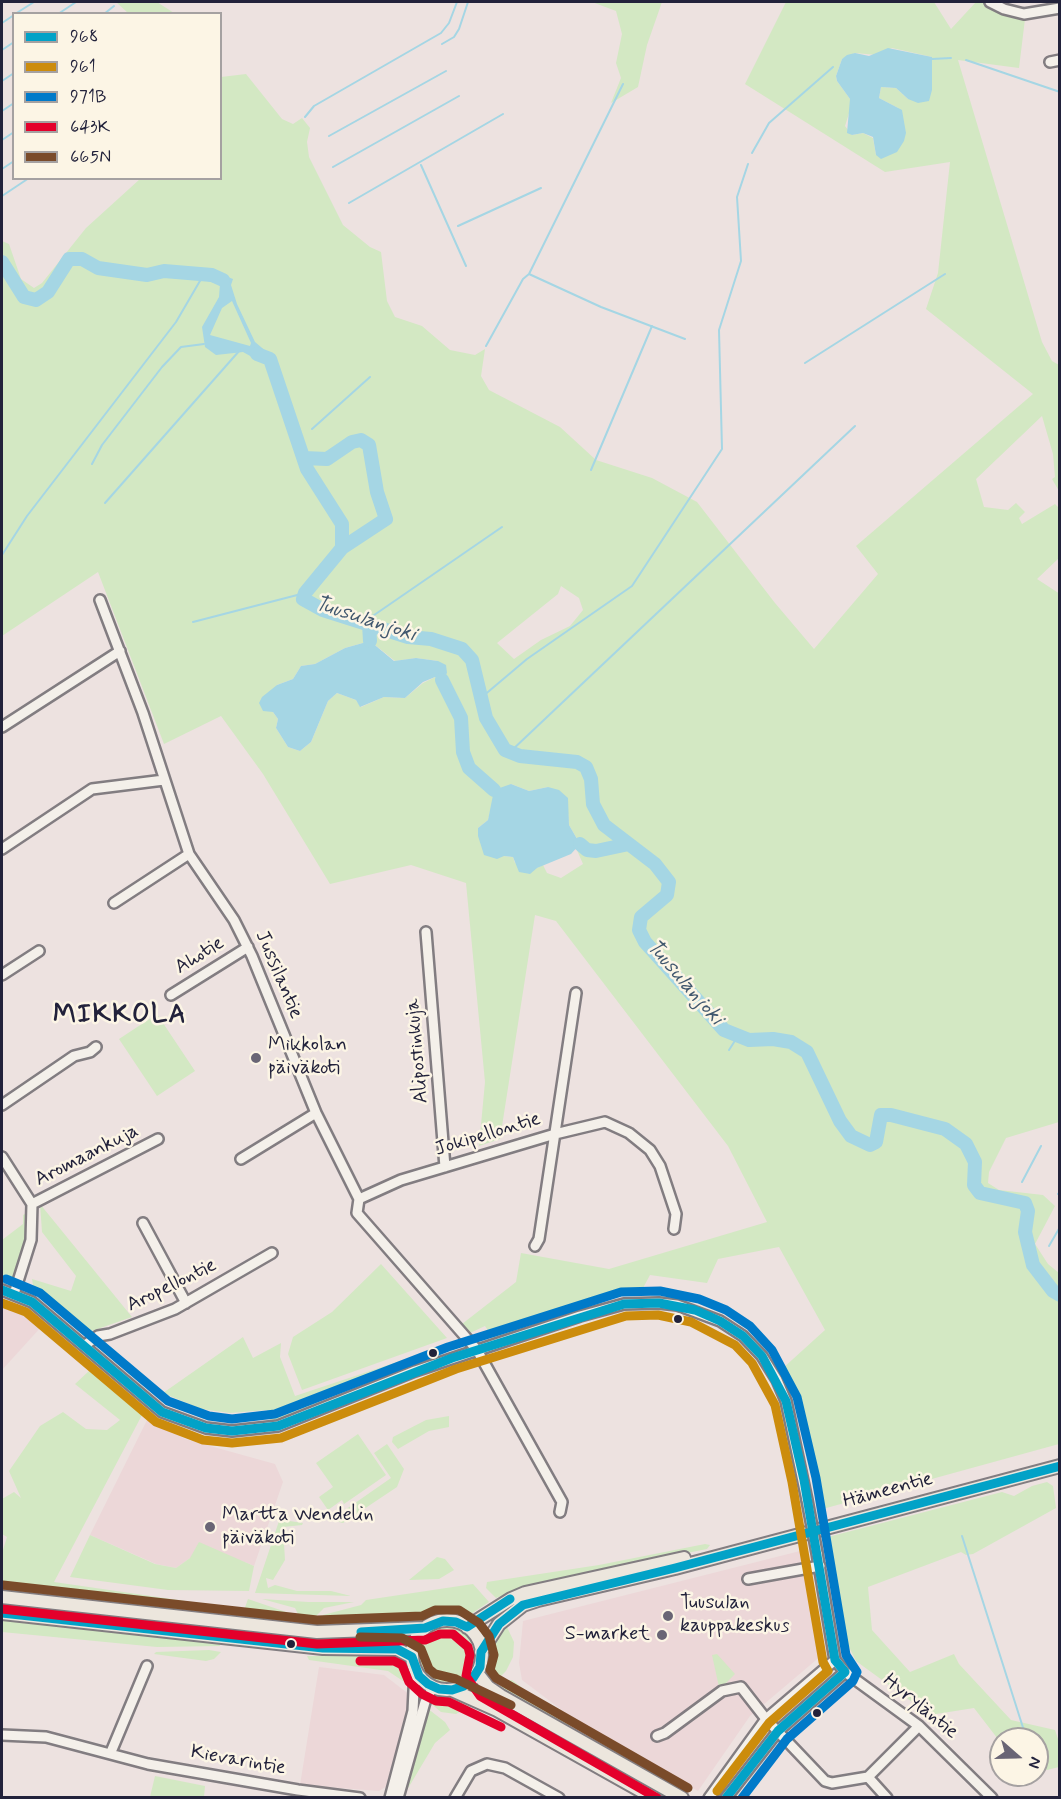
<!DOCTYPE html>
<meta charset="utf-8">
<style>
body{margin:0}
#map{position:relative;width:1061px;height:1799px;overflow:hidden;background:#ede2e0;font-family:Mynerve,sans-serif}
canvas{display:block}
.frame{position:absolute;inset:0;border:3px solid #22223b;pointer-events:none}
.legend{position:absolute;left:12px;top:12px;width:210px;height:168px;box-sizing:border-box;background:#fcf5e5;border:2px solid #a5a1a1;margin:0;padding:8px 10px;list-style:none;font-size:18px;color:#22223b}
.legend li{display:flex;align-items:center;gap:12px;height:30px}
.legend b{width:30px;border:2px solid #a5a1a1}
.north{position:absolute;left:989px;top:1727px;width:60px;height:60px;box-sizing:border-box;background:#fcf5e5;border:2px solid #a5a1a1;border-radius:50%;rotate:110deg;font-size:16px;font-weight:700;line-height:24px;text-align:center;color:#22223b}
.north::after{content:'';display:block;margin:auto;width:21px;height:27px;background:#696575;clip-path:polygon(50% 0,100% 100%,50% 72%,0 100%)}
</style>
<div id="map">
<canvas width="1061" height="1799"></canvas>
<div class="frame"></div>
<ul class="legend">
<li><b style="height:8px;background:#02a2c7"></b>968</li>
<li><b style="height:8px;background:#cc8c0c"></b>961</li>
<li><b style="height:8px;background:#007ac9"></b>971B</li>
<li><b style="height:8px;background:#e4002b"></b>643K</li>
<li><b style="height:8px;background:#7a4b2a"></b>665N</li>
</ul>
<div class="north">N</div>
</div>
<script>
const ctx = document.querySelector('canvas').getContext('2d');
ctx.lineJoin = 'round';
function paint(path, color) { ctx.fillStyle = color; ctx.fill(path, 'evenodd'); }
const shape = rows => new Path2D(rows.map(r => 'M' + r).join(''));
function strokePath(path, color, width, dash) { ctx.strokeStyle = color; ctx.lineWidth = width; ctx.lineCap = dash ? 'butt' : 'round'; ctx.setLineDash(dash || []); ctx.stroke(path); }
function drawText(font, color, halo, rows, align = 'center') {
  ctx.font = font + ' Mynerve,sans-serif'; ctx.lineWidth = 5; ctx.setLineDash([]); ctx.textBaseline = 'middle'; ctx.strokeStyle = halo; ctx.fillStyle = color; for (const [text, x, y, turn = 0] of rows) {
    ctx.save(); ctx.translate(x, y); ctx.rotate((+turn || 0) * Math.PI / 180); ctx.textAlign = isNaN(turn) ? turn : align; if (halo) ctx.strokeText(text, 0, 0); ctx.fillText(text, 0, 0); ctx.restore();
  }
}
const built = shape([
 [2,1303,22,1310,42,1326,2,1370],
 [148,1418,185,1439,275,1464,283,1482,254,1566,245,1562,190,1558,176,1568,156,1564,90,1535],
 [804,1550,822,1655,750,1716,698,1791,579,1723,522,1680,519,1663,523,1621],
 [319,1667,384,1675,410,1695,410,1710,390,1787,387,1786,379,1791,300,1785]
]);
const green = shape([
 [116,2,157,2,174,13,128,13],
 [662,2,647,45,638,87,611,103,621,78,616,63,622,34,616,11,592,2],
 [786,2,934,2,951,29,976,2,983,2,1001,13,1025,19,1019,68,958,60,1042,342,1052,361,1059,365,1059,491,1052,479,1055,477,1053,454,1042,416,976,479,984,507,1008,510,1016,503,1025,512,1019,518,1022,524,1055,504,1059,508,1059,558,1037,579,1060,594,1059,1122,1006,1138,989,1172,988,1183,999,1190,1043,1195,1055,1206,1035,1244,1048,1264,1059,1273,1059,1444,819,1510,802,1414,782,1369,825,1330,779,1247,718,1259,707,1283,650,1275,643,1288,617,1293,494,1340,485,1326,470,1333,462,1324,516,1282,521,1253,609,1269,767,1222,728,1146,556,921,535,915,500,1139,479,1146,485,1082,466,883,411,865,330,884,263,774,221,716,164,744,98,572,2,636,2,241,9,244,21,279,34,288,42,283,86,228,140,179,220,178,221,77,246,74,282,119,293,124,302,118,310,128,307,142,309,157,343,225,370,247,381,252,387,301,395,317,422,326,450,350,475,355,485,349,481,376,489,390,560,427,596,460,652,478,697,502,775,603,814,649,878,574,856,546,1033,394,926,309,938,273,950,162,885,172,745,84],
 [892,48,932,57,932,90,908,99,896,88,881,87,879,98,898,108,876,155,873,138,863,133,852,135,845,126,851,107,850,99,837,81,836,76,842,59,855,53,877,55],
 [561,586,579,598,583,610,570,626,541,640,514,659,497,643,558,594],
 [370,641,395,661,416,658,438,661,435,677,423,683,405,698,384,697,361,707,356,700,337,693,328,701,311,742,300,751,288,747,276,728,278,719,273,712,277,685,293,679,301,666,315,664,345,648],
 [511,784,529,791,548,787,568,813,569,825,580,844,576,848,583,864,561,878,547,873,543,865,537,868,515,863,513,857,504,856,478,828,488,820,494,797],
 [157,1014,195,1071,157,1096,119,1039],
 [40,1204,132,1317,89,1332,59,1305,34,1291,32,1279,71,1291,76,1276,42,1232],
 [30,1211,27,1239,15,1285,2,1284,2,1240,23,1224,23,1215],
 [381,1264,447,1338,302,1390,288,1354,293,1337,332,1312],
 [243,1337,253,1358,281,1343,280,1357,295,1396,409,1358,394,1373,319,1400,320,1404,271,1422,267,1410,230,1413,201,1409,163,1393],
 [90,1370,142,1415,54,1582,213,1605,230,1615,2,1591,2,1553,7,1537,2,1534,2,1499,14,1492,21,1498,9,1471,40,1426,63,1412,86,1429,107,1430,120,1420,75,1384],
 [449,1416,449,1427,429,1431,398,1449,392,1442,393,1437,426,1420],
 [358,1434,386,1475,344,1504,342,1500,328,1510,319,1497,333,1487,316,1463],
 [387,1444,404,1469,397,1487,343,1523,339,1522,335,1517,391,1478,374,1453],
 [1047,1482,1053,1486,1056,1508,973,1554,966,1555,961,1552,868,1587,872,1630,910,1672,954,1654,959,1664,1011,1720,1055,1730,1059,1742,1059,1767,1047,1770,1037,1763,1037,1739,1001,1739,1001,1743,974,1708,930,1715,856,1661,846,1641,835,1576,827,1558,824,1538,1002,1492,1014,1496,1032,1486],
 [283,1520,303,1523,302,1525,283,1527,285,1560,273,1580,266,1578,268,1588,275,1585,297,1591,331,1591,351,1596,255,1593,279,1521],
 [90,1535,155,1564,176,1568,190,1558,199,1542,254,1566,249,1591,168,1590,70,1577],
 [705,1544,710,1545,707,1549,533,1584,496,1598,486,1588,487,1582,599,1565],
 [437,1557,445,1559,454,1570,439,1579,409,1580],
 [473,1584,489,1602,471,1614,448,1613,411,1621,368,1625,331,1626,323,1622,323,1615,361,1605,366,1600],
 [248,1599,289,1613,292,1615,291,1622,246,1618,242,1616],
 [262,1599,308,1602,354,1602,324,1608,313,1619,300,1618,295,1608],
 [2,1602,228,1628,228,1632,2,1607],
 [2,1620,130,1633,220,1643,220,1646,157,1647,2,1632],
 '418 1655a29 29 0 1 1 58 0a29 29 0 1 1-58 0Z',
 [507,1627,514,1642,513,1657,506,1671,495,1682,489,1666,493,1648,498,1637],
 [237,1629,317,1638,412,1634,407,1645,345,1644,236,1634],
 [209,1650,221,1652,214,1659,206,1661,154,1654,156,1652],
 [717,1654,735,1674,720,1689,700,1702,699,1700,719,1687,712,1655],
 [307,1656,395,1656,406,1663,409,1685,388,1671,309,1660],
 [512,1680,569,1723,568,1727,500,1687,505,1681],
 [439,1696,464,1702,473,1705,456,1714,441,1712,429,1702],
 [427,1708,445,1722,450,1730,435,1743,407,1790,404,1790],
 [155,1776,205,1786,204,1797,150,1797]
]);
const water = shape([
 [888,48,932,57,932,90,929,101,918,103,908,99,896,88,881,87,879,98,902,110,906,133,904,141,897,152,881,159,876,155,873,137,863,133,852,135,847,133,850,99,837,81,836,76,842,59,847,55,855,53,869,56],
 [210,270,233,279,231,285,237,304,255,342,274,358,268,366,243,352,216,355,205,347,202,327,219,297,220,284,207,281],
 [232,301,251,343,250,346,210,335,222,308],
 [370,641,394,661,416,658,438,661,446,665,447,673,442,680,435,677,423,682,405,698,384,697,360,707,356,700,337,693,328,701,311,742,300,751,288,747,276,728,278,719,273,712,263,711,259,703,262,697,277,685,293,679,301,666,315,664,345,648],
 [511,784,529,791,548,787,559,790,568,798,569,825,580,844,571,854,537,868,530,874,519,872,513,857,504,856,497,859,484,855,478,836,478,828,488,820,494,790]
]);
const stream = shape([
 [15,14,34,2],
 [58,14,76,2],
 [104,14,114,6],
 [2,23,14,15],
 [442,44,454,37,459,29,468,2],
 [2,50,14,42],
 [932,59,951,58],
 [966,60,1060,92],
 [2,81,14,73],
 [623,84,529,274,601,307,685,339],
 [2,111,14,103],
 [305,117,314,106,441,33,449,23,457,2],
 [329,136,446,71],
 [2,140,14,132],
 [752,153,769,123,833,67],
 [421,165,466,266],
 [333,167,459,96],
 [2,169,14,161],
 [2,196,29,178],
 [349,203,503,114],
 [458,226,541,188],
 [486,346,523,279,529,274],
 [805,363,945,274],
 [312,429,370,377],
 [92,464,102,445,162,367,181,347,204,344],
 [591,470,652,326],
 [105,503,240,350],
 [2,555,27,516,176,322,204,274],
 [193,622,305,593],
 [364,622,502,527],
 [482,697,527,659,632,586,722,449,719,330,741,261,737,197,748,164],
 [510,752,855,426],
 [729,1050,738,1036],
 [1022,1182,1041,1146],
 [1058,1194,1060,1192],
 [1049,1246,1060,1227],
 [962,1536,1026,1737]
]);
const river = shape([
 [2,262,24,297,36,300,48,292,69,259,82,259,98,268,147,275,164,271,212,275,223,280],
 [257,354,270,359,307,469,342,524,342,548,305,593,303,599,323,610,408,637,431,639,462,649,472,660,486,718,505,750,520,756,577,762,586,767,591,779,593,804,604,825,655,864,669,882,667,895,641,917,639,930,645,942,724,1030,749,1040,773,1039,791,1042,807,1052,840,1121,851,1136,870,1145,876,1142,881,1115,891,1115,945,1129,966,1144,975,1162,974,1185,980,1193,1025,1203,1028,1211,1025,1232,1033,1265,1053,1291,1060,1295],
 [304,458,327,459,352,442,361,440,369,445,377,492,386,519,342,548],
 [369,624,370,641],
 [442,680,461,718,463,752,469,768,494,790],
 [580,844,587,850,596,851,629,844]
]);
const minor = shape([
 [990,2,1004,9,1024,14,1060,8],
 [1050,62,1060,60],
 [100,600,143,713,189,854,234,920,252,956,316,1113,359,1199,357,1213,477,1350,562,1502,560,1512],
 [2,727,120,651],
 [2,849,92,789,164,780],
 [114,903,189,854],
 [426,932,445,1167],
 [2,975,39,951],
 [171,995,248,947],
 [2,1105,74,1056,90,1052,96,1047],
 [2,1157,32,1204,31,1240,14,1294],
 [241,1159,316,1113],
 [359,1199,401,1180,555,1134,605,1122,629,1133,650,1150,660,1166,676,1214,674,1229],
 [32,1204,158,1139],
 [143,1223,186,1303],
 [535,1246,539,1239,576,993],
 [2,1290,32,1302,162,1412,206,1428,232,1431,278,1426,415,1371,580,1316,624,1304,659,1303,677,1305,720,1321,743,1336,762,1356,777,1380,786,1401,807,1500],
 [85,1345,98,1336,110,1334,175,1309,272,1253],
 [817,1553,835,1660,845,1672,919,1726,992,1798],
 [748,1579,820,1566],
 [2,1735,46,1737,148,1764,298,1790,360,1798],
 [657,1736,665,1733,722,1691,741,1687,766,1719,825,1781,832,1783,868,1777],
 [111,1752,147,1666],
 [390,1798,413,1711,415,1670],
 [398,1798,425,1702,433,1687],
 [455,1798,471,1771,487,1764,505,1768,559,1798],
 [709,1798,766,1719,835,1660],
 [726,1798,778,1731,845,1672],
 [887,1798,868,1777,919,1726]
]);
const major = shape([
 [2,1597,317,1632,425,1628],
 [2,1613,323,1648,397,1649,412,1657],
 '412 1655a35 35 0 1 1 70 0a35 35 0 1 1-70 0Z',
 [467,1627,511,1599,525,1593,684,1558],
 [481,1652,499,1624,523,1605,538,1600,675,1568,1060,1466],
 [477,1673,488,1687,501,1696,682,1798],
 [452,1690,497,1710,654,1798]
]);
const minorBridge = shape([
 [807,1500,817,1553]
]);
const bus1 = shape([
 [2,1290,32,1302,162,1412,206,1428,232,1431,278,1426,452,1358,624,1304,659,1303,695,1310,720,1321,743,1336,762,1356,786,1401,804,1480,835,1660,845,1672,778,1731,726,1798],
 [2,1613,323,1648,397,1649,412,1657,419,1676,428,1684,439,1689,452,1690,464,1686,473,1678,480,1667,481,1652,499,1624,523,1605,675,1568,1060,1466],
 [361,1632,425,1628,443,1621,456,1622,467,1627,510,1599]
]);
const bus2 = shape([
 [2,1303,26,1312,156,1422,203,1440,232,1443,281,1438,456,1369,626,1316,658,1315,691,1322,735,1345,752,1363,775,1405,792,1482,823,1662,828,1671,769,1723,717,1791]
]);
const bus3 = shape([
 [6,1279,40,1293,168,1401,209,1416,232,1419,275,1414,448,1347,621,1292,660,1291,699,1299,726,1310,750,1326,772,1350,797,1397,816,1478,846,1655,857,1672,853,1681,787,1739,742,1798]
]);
const bus4 = shape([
 [2,1609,317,1644,425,1640,440,1634,453,1634,468,1647,470,1655,466,1676,480,1696,657,1798],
 [360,1661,394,1661,402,1665,409,1682,422,1694,436,1701,449,1702,501,1727]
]);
const bus5 = shape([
 [3,1585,317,1620,422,1616,435,1610,459,1610,479,1623,489,1636,494,1655,490,1670,496,1678,688,1788],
 [360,1637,402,1638,421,1649,429,1669,435,1674,456,1679,511,1705]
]);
const markers = [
 [256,1058,6,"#696575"],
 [678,1319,5,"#22223b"],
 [433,1353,5,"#22223b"],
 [210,1527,6,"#696575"],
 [668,1616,6,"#696575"],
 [662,1635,6,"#696575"],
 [291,1644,5,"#22223b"],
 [817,1713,5,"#22223b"]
];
const streetNames = [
 ["Ahotie",200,956,-32],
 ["Jussilantie",278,975,67],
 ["Alipostinkuja",418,1051,-95],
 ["Jokipellontie",488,1135,-17],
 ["Aromaankuja",87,1156,-27],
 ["Aropellontie",172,1286,-26],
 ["Hämeentie",888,1491,-15],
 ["Hyryläntie",920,1707,39],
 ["Kievarintie",238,1761,10]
];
const poiNames = [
 ["Mikkolan",268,1046],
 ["päiväkoti",268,1069],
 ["Martta Wendelin",222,1516],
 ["päiväkoti",222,1539],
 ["Tuusulan",680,1604],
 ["kauppakeskus",680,1627],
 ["S-market",650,1635,"right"]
];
const waterNames = [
 ["Tuusulanjoki",365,620,18],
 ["Tuusulanjoki",684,983,49]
];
const districtNames = [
 ["MIKKOLA",120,1017]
];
paint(built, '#ecd7d8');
paint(green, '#d3e8c3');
paint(water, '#a5d6e4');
strokePath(stream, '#a5d6e4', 2);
strokePath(river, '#a5d6e4', 14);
strokePath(minor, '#827d81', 14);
strokePath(major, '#827d81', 16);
strokePath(minor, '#f4f0ea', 9);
strokePath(major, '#ece6dd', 12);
strokePath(minorBridge, '#827d81', 14, []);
strokePath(minorBridge, '#f4f0ea', 9);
strokePath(bus1, '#02a2c7', 9);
strokePath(bus2, '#cc8c0c', 9);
strokePath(bus3, '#007ac9', 9);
strokePath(bus4, '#e4002b', 9);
strokePath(bus5, '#7a4b2a', 9);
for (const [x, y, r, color] of markers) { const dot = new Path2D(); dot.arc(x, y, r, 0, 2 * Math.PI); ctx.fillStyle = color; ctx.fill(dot); strokePath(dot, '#fcf5e5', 2); }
drawText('20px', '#22223b', '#fcf5e5', streetNames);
drawText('20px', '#22223b', '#fcf5e5', poiNames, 'left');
drawText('italic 21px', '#40576e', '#fcf5e5', waterNames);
ctx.letterSpacing = '1.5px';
drawText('bold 26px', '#22223b', '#fcf5e5', districtNames);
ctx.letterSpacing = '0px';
</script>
